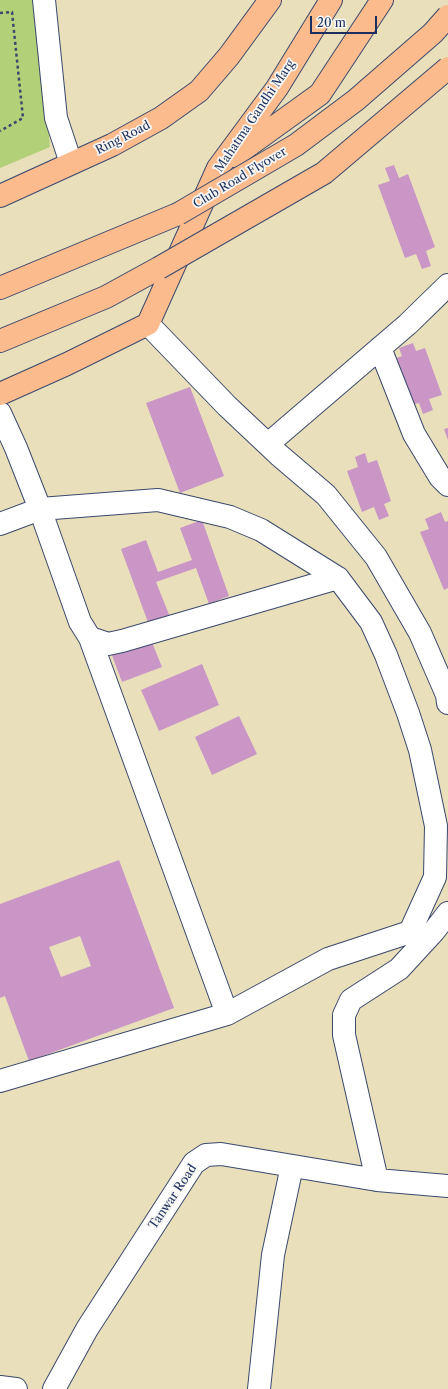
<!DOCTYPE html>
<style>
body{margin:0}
#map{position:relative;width:448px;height:1389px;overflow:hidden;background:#eadfbb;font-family:"Libre Caslon Text",serif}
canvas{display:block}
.scale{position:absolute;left:310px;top:16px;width:67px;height:18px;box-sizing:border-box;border:2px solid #1b2f5e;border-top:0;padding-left:5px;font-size:12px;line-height:14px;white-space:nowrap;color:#1b2f5e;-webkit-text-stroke:3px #f6f6f2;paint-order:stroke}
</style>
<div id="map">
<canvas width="448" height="1389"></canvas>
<div class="scale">20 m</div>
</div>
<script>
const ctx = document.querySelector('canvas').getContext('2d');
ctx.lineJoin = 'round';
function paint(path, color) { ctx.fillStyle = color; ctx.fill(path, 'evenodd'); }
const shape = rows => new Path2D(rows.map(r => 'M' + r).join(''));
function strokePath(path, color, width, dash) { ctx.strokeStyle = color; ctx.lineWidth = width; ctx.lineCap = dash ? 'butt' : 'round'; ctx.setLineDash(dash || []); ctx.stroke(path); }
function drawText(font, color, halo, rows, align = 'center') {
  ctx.font = font + ' "Libre Caslon Text",serif'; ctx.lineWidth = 3.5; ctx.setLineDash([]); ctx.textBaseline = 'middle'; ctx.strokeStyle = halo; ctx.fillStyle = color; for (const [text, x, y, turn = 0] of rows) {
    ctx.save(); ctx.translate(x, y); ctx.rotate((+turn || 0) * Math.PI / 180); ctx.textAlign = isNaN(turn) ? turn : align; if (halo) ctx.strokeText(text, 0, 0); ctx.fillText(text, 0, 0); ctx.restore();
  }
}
const green = shape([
 [0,0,36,0,50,147,0,168]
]);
const building = shape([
 [394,165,399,178,408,174,435,247,426,251,431,266,422,269,416,254,405,258,378,185,390,181,385,168],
 [413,343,416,351,425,348,442,395,429,399,433,410,423,414,419,403,411,405,394,359,402,356,399,348],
 [190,387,224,476,180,493,146,403],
 [448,428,448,440,444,429],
 [365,453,368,463,377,460,391,501,384,504,389,516,379,520,374,507,362,512,347,471,358,467,355,457],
 [441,512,445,522,448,521,448,588,444,590,420,532,429,529,425,519],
 [202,520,229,596,209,604,196,568,156,582,170,617,149,625,121,549,146,540,158,572,192,560,180,528],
 [149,635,162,667,122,682,110,650],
 [202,664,219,705,159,731,141,690],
 [239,716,257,754,212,775,195,737],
 [119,860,174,1008,29,1061,5,996,0,998,0,904],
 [80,936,91,966,61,977,49,947]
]);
const path = shape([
 [0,13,12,12,23,118,0,131]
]);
const minor = shape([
 [44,0,56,118,71,163],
 [148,324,227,406,279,455,326,495,376,557,420,633,447,695,448,703],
 [380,348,414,434,440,477,448,485],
 [0,413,16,448,40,509,80,622,90,638,108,644,122,641,338,578],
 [268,444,408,324,448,285],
 [0,524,40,509,158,500,230,517,261,530,338,578,371,622,386,655,408,713,420,750,436,826,435,877,410,932,328,959,227,1014,0,1081],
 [90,638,227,1014],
 [377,1180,344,1035,344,1015,351,1000,399,969,434,931,448,913],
 [0,1387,16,1389],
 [54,1389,87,1329,194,1163,206,1155,221,1154,377,1180,448,1186],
 [259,1389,273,1255,292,1166]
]);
const major = shape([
 [234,156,320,94,382,0],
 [0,196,112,145,161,118,199,91,229,56,270,0],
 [0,288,178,214],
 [0,341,106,297,159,268],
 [0,394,67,364,148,324,218,168,277,88,331,0]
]);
const majorBridge = shape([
 [178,214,296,145,356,100,433,33,448,16],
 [159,268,324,173,448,68]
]);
const streetNames = [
 ["Mahatma Gandhi Marg",255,116,-56],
 ["Ring Road",123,138,-27],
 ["Club Road Flyover",240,178,-31],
 ["Tanwar Road",173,1197,-56]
];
paint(green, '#b2d077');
paint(building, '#c996c6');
strokePath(minor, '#3a496c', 24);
strokePath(major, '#3a496c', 24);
strokePath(path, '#3a496c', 2.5, [3, 3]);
strokePath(minor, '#fff', 22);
strokePath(major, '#fbbb8d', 22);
strokePath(majorBridge, '#3a496c', 24, []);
strokePath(majorBridge, '#fbbb8d', 22);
drawText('12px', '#1b2f5e', '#f6f6f2', streetNames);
</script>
